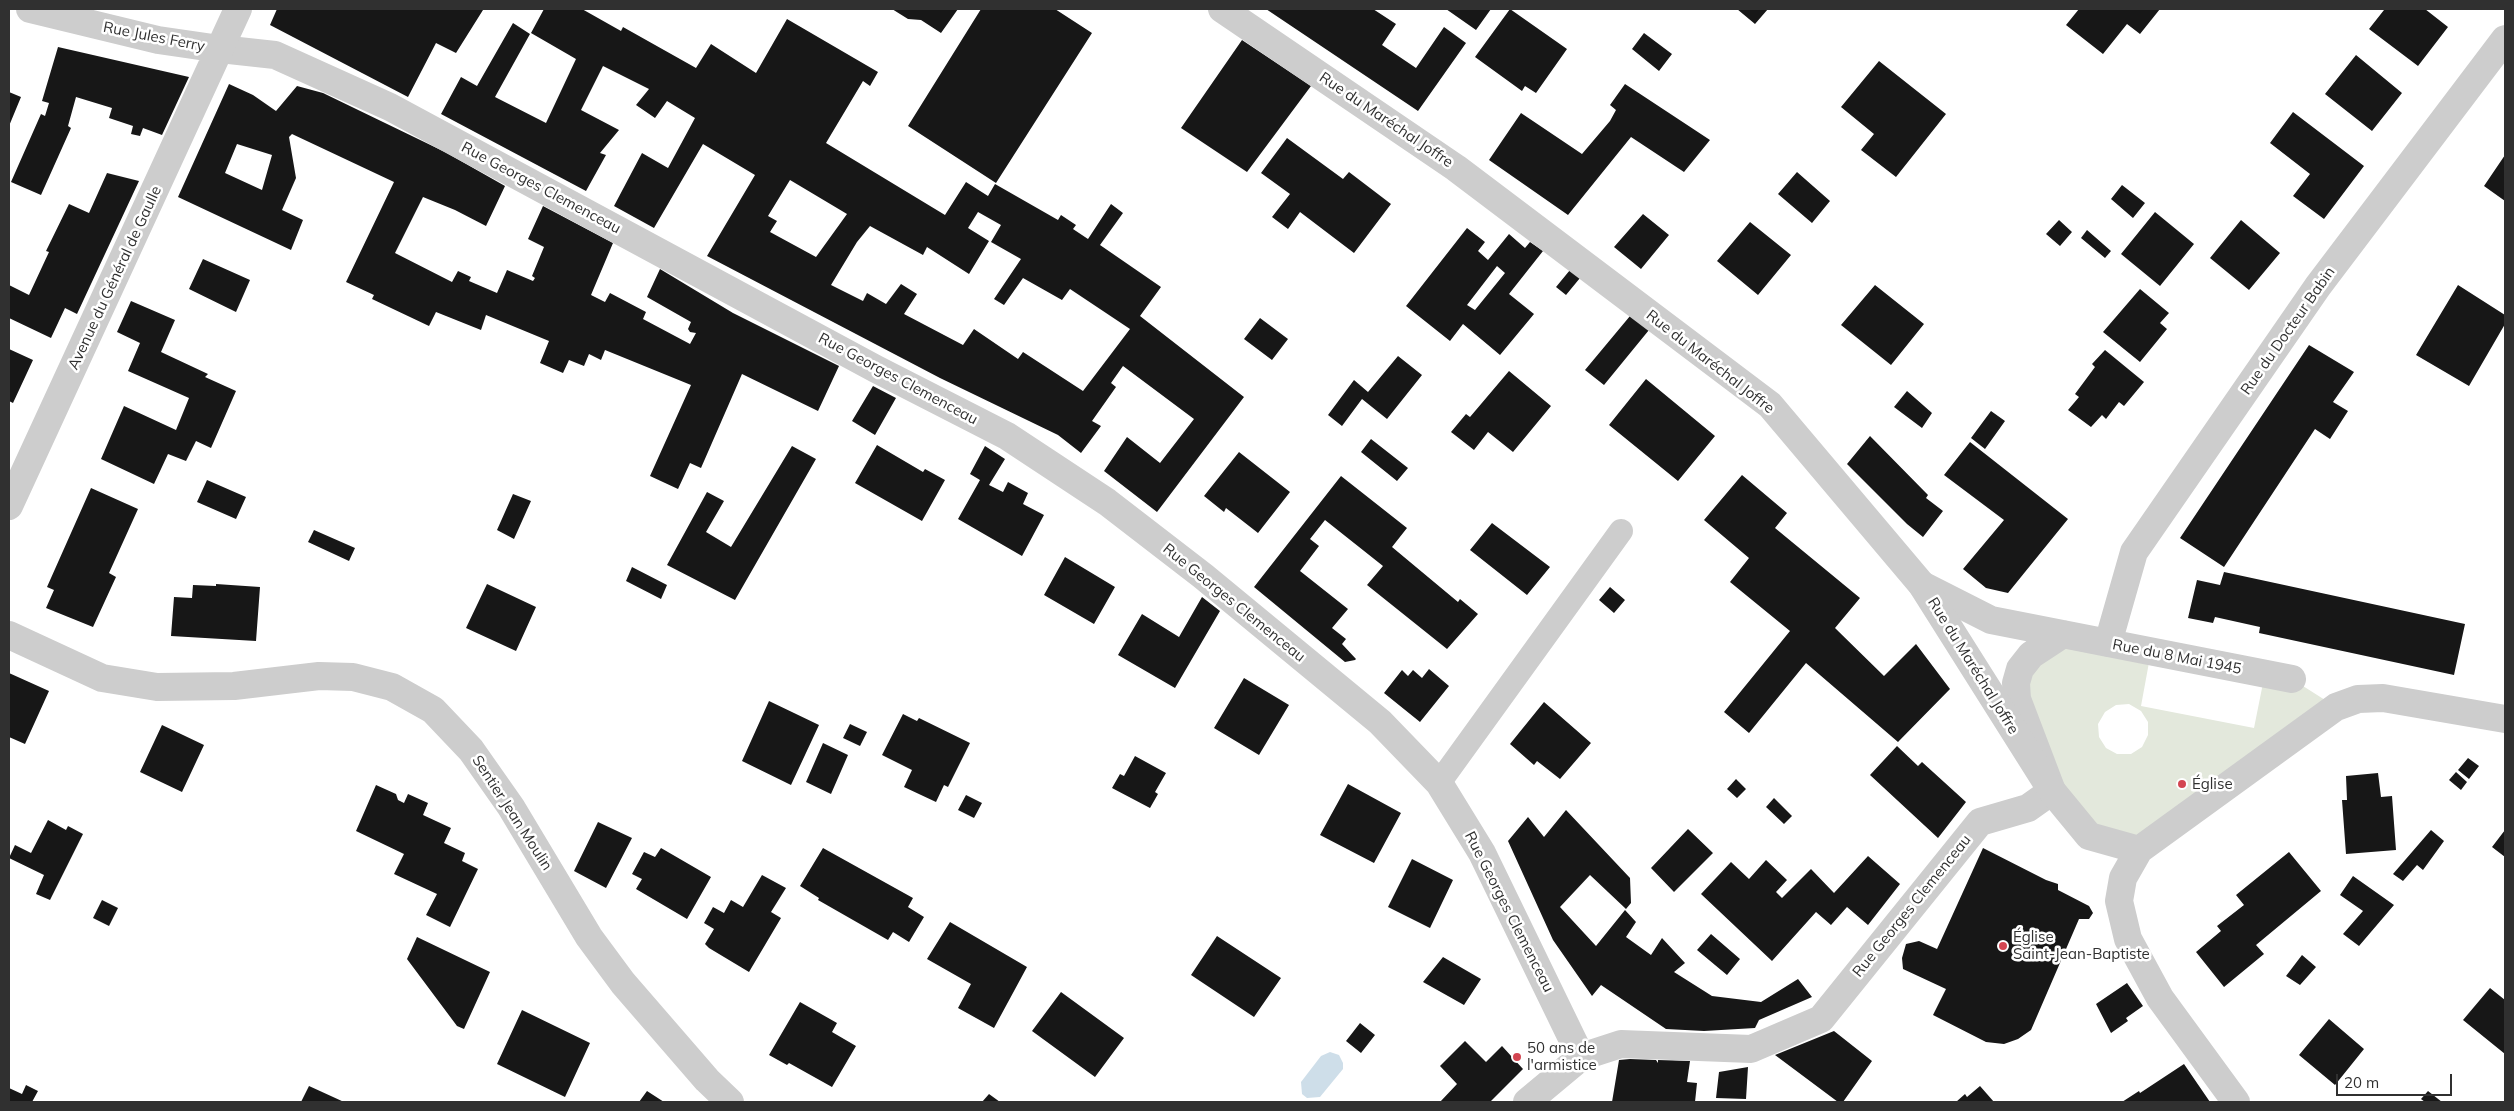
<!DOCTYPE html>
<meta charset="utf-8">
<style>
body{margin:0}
#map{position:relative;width:2514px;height:1111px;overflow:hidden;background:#fff;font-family:Mulish,sans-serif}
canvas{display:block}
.frame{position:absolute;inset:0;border:10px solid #303030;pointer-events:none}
.scale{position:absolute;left:2336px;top:1074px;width:116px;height:22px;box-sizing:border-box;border:2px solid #303030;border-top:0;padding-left:6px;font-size:15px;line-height:18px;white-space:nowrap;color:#303030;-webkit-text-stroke:4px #fff;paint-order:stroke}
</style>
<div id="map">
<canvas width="2514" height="1111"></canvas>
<div class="frame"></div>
<div class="scale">20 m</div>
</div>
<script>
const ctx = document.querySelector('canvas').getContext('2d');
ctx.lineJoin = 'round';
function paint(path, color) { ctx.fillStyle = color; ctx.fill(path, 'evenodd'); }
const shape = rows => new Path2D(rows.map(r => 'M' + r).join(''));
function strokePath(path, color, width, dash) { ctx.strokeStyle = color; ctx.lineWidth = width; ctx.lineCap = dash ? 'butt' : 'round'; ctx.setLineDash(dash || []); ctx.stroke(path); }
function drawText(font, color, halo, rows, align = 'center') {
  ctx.font = font + ' Mulish,sans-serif'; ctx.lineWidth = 5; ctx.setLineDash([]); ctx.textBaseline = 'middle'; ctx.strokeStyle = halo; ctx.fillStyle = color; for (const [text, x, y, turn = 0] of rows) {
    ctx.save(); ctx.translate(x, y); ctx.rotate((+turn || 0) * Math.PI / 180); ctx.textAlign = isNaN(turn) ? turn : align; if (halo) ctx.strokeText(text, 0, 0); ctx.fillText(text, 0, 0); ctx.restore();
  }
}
const green = shape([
 [2063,634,2292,679,2336,707,2139,850,2089,836,2052,791,2020,669],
 [2150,657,2264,678,2254,728,2141,706],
 [2129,704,2141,711,2148,722,2148,735,2142,747,2131,754,2117,754,2106,748,2099,737,2098,724,2105,712,2116,705]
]);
const water = shape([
 [1330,1052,1339,1055,1343,1063,1343,1069,1320,1097,1307,1098,1302,1094,1301,1082,1321,1056]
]);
const building = shape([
 [277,9,481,9,483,10,456,53,436,43,408,97,270,25],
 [544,9,582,9,621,31,623,27,696,68,711,44,756,73,787,19,878,72,870,86,863,81,826,143,945,215,966,182,988,196,995,184,1058,220,1061,215,1076,225,1073,229,1088,239,1111,204,1123,213,1100,245,1161,287,1140,316,1244,397,1157,512,1104,471,1127,437,1160,463,1194,419,1123,366,1111,383,1116,387,1092,421,1101,426,1081,453,1058,435,940,378,707,256,755,175,703,144,654,228,614,206,642,153,668,168,695,118,667,101,655,118,636,105,649,89,603,66,581,110,619,130,600,153,606,155,586,191,441,114,461,77,477,86,513,23,530,34,495,97,546,123,576,59,531,33],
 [790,180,847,214,816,257,770,232,777,221,768,216],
 [978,212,1001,225,991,242,1021,259,994,299,1004,305,1023,278,1062,300,1070,289,1130,329,1083,391,1023,352,1018,359,974,329,963,345,904,314,917,294,901,284,886,304,867,293,863,301,831,285,857,242,870,226,923,255,927,247,969,274,989,241,968,228],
 [892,9,958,9,941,33,921,20,908,19],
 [981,9,1055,9,1092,33,996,183,908,126],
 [1266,9,1373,9,1396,24,1382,45,1416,68,1444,27,1466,43,1418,111],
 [1446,9,1491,9,1476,30],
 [1510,9,1567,49,1536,93,1525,86,1522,91,1475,57],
 [1737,9,1768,9,1755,24],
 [2079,9,2160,9,2140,34,2127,24,2103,54,2066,25],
 [2382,9,2425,9,2448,27,2418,66,2369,29,2384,10],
 [1644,33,1672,54,1659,71,1632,49],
 [1242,40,1311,86,1247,172,1181,128],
 [58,47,189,77,162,135,143,128,140,136,131,134,133,126,109,118,112,108,76,97,68,126,71,128,41,195,11,182,41,114,45,116,49,103,42,101],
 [2356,55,2402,93,2372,131,2325,94],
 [1879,61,1946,114,1896,177,1861,150,1874,134,1841,107],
 [229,84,253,95,276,111,297,86,323,93,445,152,505,186,486,226,455,210,423,197,395,253,452,282,458,271,471,277,469,281,497,293,507,270,533,281,535,278,532,276,544,247,528,239,543,206,613,243,591,295,605,302,610,293,646,312,643,319,690,344,696,333,690,332,688,329,691,322,647,297,660,269,733,313,839,366,818,411,742,374,701,468,690,463,678,489,650,476,691,385,605,350,601,360,589,354,584,366,569,360,563,373,540,363,549,341,486,315,481,330,436,312,429,326,372,299,374,295,346,282,394,182,292,134,289,137,296,178,282,210,303,220,291,250,178,197],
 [237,144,272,155,262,190,225,173],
 [1625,84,1710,140,1684,172,1631,137,1568,215,1489,160,1521,113,1582,154,1610,121,1616,110,1610,105],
 [9,92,21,97,9,126],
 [2293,112,2364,166,2324,219,2293,196,2310,174,2270,143],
 [1287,138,1343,179,1349,172,1391,204,1354,253,1300,212,1288,229,1272,217,1290,194,1261,173],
 [2505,155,2505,201,2484,186],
 [1797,172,1830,201,1812,223,1778,194],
 [107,173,139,181,77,314,65,308,51,338,9,318,9,285,29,295,49,252,46,251,69,204,89,213],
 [2122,185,2145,203,2133,218,2111,199],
 [2155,212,2194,244,2160,286,2121,254],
 [1643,214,1669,235,1641,269,1614,247],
 [2059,220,2072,232,2060,246,2046,234],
 [2241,220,2280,253,2249,290,2210,258],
 [1750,222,1791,255,1758,295,1717,261],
 [1467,228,1485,242,1478,251,1488,260,1509,234,1525,248,1530,242,1543,251,1509,294,1534,314,1500,355,1463,324,1450,341,1406,306],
 [1497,266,1505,273,1475,310,1467,305],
 [2087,230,2111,251,2105,258,2081,238],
 [203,259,250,280,236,312,189,289],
 [1570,270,1580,278,1566,295,1556,287],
 [1875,285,1924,324,1891,365,1841,325],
 [2458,285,2505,315,2505,324,2469,386,2416,355],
 [2140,289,2169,313,2160,323,2167,329,2140,362,2103,332],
 [131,301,175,320,161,352,208,374,205,377,236,391,211,448,196,441,186,461,168,454,154,484,101,459,124,406,176,430,189,398,128,371,140,343,117,332],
 [1630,316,1649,330,1604,385,1585,370],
 [1260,318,1288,339,1272,360,1244,339],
 [2309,345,2354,372,2333,402,2348,411,2330,439,2315,429,2224,567,2180,538],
 [9,349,33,360,13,403,9,401],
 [2105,350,2144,382,2124,406,2119,402,2106,419,2102,415,2091,427,2068,410,2079,397,2075,394,2095,367,2092,364],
 [1398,356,1422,375,1387,419,1362,399,1342,426,1328,415,1354,380,1368,392],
 [1509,371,1551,406,1513,452,1488,432,1474,450,1451,432,1466,414,1470,417],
 [1646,379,1715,436,1678,481,1609,425],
 [873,386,896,398,875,435,852,421],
 [1907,391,1932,413,1922,428,1894,407],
 [1991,411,2005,421,1985,449,1971,438],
 [1870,436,1928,495,1926,498,1943,511,1923,537,1907,524,1847,464],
 [1371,439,1408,468,1397,481,1361,452],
 [1970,442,2068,519,2008,593,1986,588,1963,569,2004,520,1944,475],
 [877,445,923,472,925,469,945,480,922,521,855,483],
 [792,446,816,459,735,600,667,565,707,492,724,501,706,532,731,547],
 [985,446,1005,459,989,485,1003,492,1008,482,1028,493,1023,504,1044,515,1022,556,958,519,980,480,970,474],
 [1239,452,1290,492,1258,533,1226,508,1224,512,1204,496],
 [1742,475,1787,513,1775,528,1860,598,1835,628,1884,676,1916,644,1950,689,1898,742,1806,663,1749,733,1724,712,1790,631,1730,582,1749,558,1704,520],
 [1341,476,1407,528,1392,547,1458,602,1460,599,1478,614,1447,649,1367,585,1383,566,1325,520,1310,539,1319,546,1300,571,1348,609,1332,628,1346,639,1342,644,1356,659,1355,660,1345,662,1254,587],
 [207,480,246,497,236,519,197,502],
 [91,488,138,509,109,573,116,577,93,627,46,608,54,590,47,587],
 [513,494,531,501,514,539,497,530],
 [1492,523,1550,567,1527,595,1470,550],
 [314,530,355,548,349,561,308,542],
 [1065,557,1115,587,1094,624,1044,595],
 [632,567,667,585,661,599,626,581],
 [2224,572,2465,624,2454,675,2259,633,2260,627,2215,617,2213,623,2188,618,2197,580,2220,585],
 [216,584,260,587,256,641,171,636,174,597,192,598,193,585,216,586],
 [487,584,536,607,516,651,466,628],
 [1610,587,1625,600,1614,613,1599,600],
 [1202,597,1220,611,1175,688,1118,655,1142,614,1179,637],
 [1429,669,1449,686,1420,722,1384,693,1402,670,1408,676,1413,670,1422,678],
 [9,673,49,691,25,744,9,737],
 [1244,678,1289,705,1259,755,1214,728],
 [769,701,819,725,791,785,742,761],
 [1544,702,1591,743,1560,779,1537,761,1534,765,1510,744],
 [903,714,917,721,919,718,970,743,948,787,944,785,936,802,904,787,912,770,882,755],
 [850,724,867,732,860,746,843,738],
 [162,725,204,745,182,792,140,772],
 [823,743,848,755,831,794,806,782],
 [1897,746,1918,766,1922,762,1966,802,1938,838,1870,775],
 [1135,756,1166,773,1155,792,1158,794,1150,808,1112,788,1120,774,1124,776],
 [2468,758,2479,766,2469,779,2458,770],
 [2456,772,2467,782,2461,790,2449,780],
 [2378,773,2381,797,2392,796,2396,850,2346,854,2342,800,2347,800,2346,776],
 [1736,779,1746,789,1737,798,1727,789],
 [1348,784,1401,813,1374,863,1320,835],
 [376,785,396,794,398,800,404,803,408,794,428,803,423,815,451,828,444,843,465,853,462,861,478,869,450,927,426,915,437,894,394,874,404,854,356,831],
 [966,795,982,803,974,818,958,810],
 [1774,798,1792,816,1784,824,1766,807],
 [1566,810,1630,878,1631,903,1626,909,1590,875,1560,907,1596,946,1625,910,1636,922,1626,937,1651,955,1662,938,1685,963,1674,972,1712,996,1761,1002,1798,979,1812,997,1759,1020,1755,1028,1704,1031,1666,1029,1601,985,1592,996,1553,940,1508,841,1528,817,1544,837],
 [48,820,66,830,68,826,83,834,50,900,36,894,44,875,9,858,15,845,31,853],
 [598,822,632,838,606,888,574,871],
 [1688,829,1713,853,1674,892,1651,868],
 [2431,830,2444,841,2423,870,2417,865,2403,881,2393,874],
 [2505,830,2505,857,2492,847],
 [661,848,711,877,687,919,636,889,642,879,632,874,644,852,655,857],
 [823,848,913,898,908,907,924,917,909,942,893,932,888,940,818,900,819,898,800,886],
 [1983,848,2046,880,2058,884,2058,890,2089,906,2093,913,2089,919,2079,919,2031,1030,2018,1039,2004,1044,1986,1042,1933,1015,1946,989,1903,969,1902,958,1906,944,1919,941,1937,949],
 [2289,852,2321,891,2256,945,2264,954,2224,987,2196,952,2221,931,2217,926,2244,905,2236,895],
 [1868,856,1900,884,1868,925,1847,907,1831,925,1816,912,1772,961,1701,894,1731,862,1749,879,1766,860,1787,880,1776,892,1782,898,1811,869,1834,893],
 [1412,859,1453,880,1430,928,1388,907],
 [762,875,786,888,771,912,781,918,749,972,709,948,705,944,714,929,704,923,713,907,724,913,731,900,743,907],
 [2353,876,2394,905,2359,946,2343,934,2363,911,2340,895],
 [102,900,118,908,109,926,93,918],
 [950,922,1027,967,994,1028,958,1008,971,984,927,959],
 [1711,934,1740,959,1727,975,1697,950],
 [1217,936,1281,978,1254,1017,1191,975],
 [417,937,490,972,464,1029,457,1026,407,959],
 [2302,955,2316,967,2300,985,2286,976],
 [1443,957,1481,979,1464,1005,1423,982],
 [2127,983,2143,1006,2126,1018,2128,1021,2111,1033,2096,1004],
 [2490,988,2505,1000,2505,1054,2463,1020],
 [1061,992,1124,1038,1095,1077,1032,1031],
 [800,1002,837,1023,832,1032,856,1046,832,1087,789,1063,787,1065,769,1055],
 [522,1010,590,1043,565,1097,497,1064],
 [2329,1019,2364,1049,2335,1085,2299,1055],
 [1360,1023,1375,1035,1361,1053,1346,1041],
 [1834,1031,1872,1061,1843,1102,1838,1102,1775,1055],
 [1465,1041,1486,1062,1502,1046,1523,1069,1490,1102,1440,1102,1457,1084,1440,1066],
 [1630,1059,1656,1060,1658,1063,1658,1060,1690,1061,1687,1082,1697,1083,1695,1102,1612,1102,1619,1060],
 [2184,1064,2210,1102,2122,1102,2139,1091,2140,1093],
 [1748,1067,1746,1099,1716,1098,1719,1072],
 [26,1085,38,1091,32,1102,9,1102,9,1088,22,1094],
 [309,1086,344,1102,301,1102],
 [1980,1086,1994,1102,1956,1102,1965,1094,1967,1097],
 [647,1091,664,1102,639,1102],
 [2428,1091,2442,1102,2425,1102,2421,1099],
 [989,1094,1000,1102,982,1102]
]);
const service = shape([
 [1439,783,1621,531]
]);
const minor = shape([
 [220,49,275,55,390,107,876,369,1007,436,1107,502,1203,576,1380,722,1439,783,1482,853,1581,1057],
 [1922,585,1991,620,2292,679],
 [9,635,102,678,157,687,234,686,319,676,353,677,392,687,433,710,471,750,511,807,589,937,623,983,707,1080,730,1102],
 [2108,643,2134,552,2318,286,2505,39],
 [1527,1102,1581,1057,1621,1044,1751,1049,1821,1019,1980,822,2028,808,2052,791,2017,699,2016,683,2020,669,2031,655,2063,634]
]);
const tertiary = shape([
 [30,9,158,40,220,49],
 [1222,9,1456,168,1770,405,1922,585,2052,791,2089,836,2139,850],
 [9,506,238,9],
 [2236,1102,2160,998,2128,939,2119,901,2123,878,2139,850,2336,707,2358,699,2383,698,2505,719]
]);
const markers = [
 [2182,784,5,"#d34551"],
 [2003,946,5,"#d34551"],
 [1517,1057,5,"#d34551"]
];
const streetNames = [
 ["Rue Jules Ferry",154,37,11],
 ["Rue du Maréchal Joffre",1386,120,34],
 ["Rue Georges Clemenceau",541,188,28],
 ["Avenue du Général de Gaulle",115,278,-65],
 ["Rue du Docteur Babin",2288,331,-55],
 ["Rue du Maréchal Joffre",1710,362,38],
 ["Rue Georges Clemenceau",898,379,28],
 ["Rue Georges Clemenceau",1234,603,39],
 ["Rue du 8 Mai 1945",2177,657,11],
 ["Rue du Maréchal Joffre",1973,666,58],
 ["Sentier Jean Moulin",512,813,57],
 ["Rue Georges Clemenceau",1912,906,-51],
 ["Rue Georges Clemenceau",1509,912,63]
];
const poiNames = [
 ["Église",2192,784],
 ["Église",2013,937],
 ["Saint-Jean-Baptiste",2013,954],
 ["50 ans de",1527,1048],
 ["l'armistice",1527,1065]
];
paint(green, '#e3e8dc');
paint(water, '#cedee9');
paint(building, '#171717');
strokePath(service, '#cdcdcd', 24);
strokePath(minor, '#cdcdcd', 28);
strokePath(tertiary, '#cdcdcd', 28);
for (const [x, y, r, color] of markers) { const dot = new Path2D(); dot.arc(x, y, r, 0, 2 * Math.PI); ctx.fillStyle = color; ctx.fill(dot); strokePath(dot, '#fff', 2); }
drawText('15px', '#303030', '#fff', streetNames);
drawText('15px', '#303030', '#fff', poiNames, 'left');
</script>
